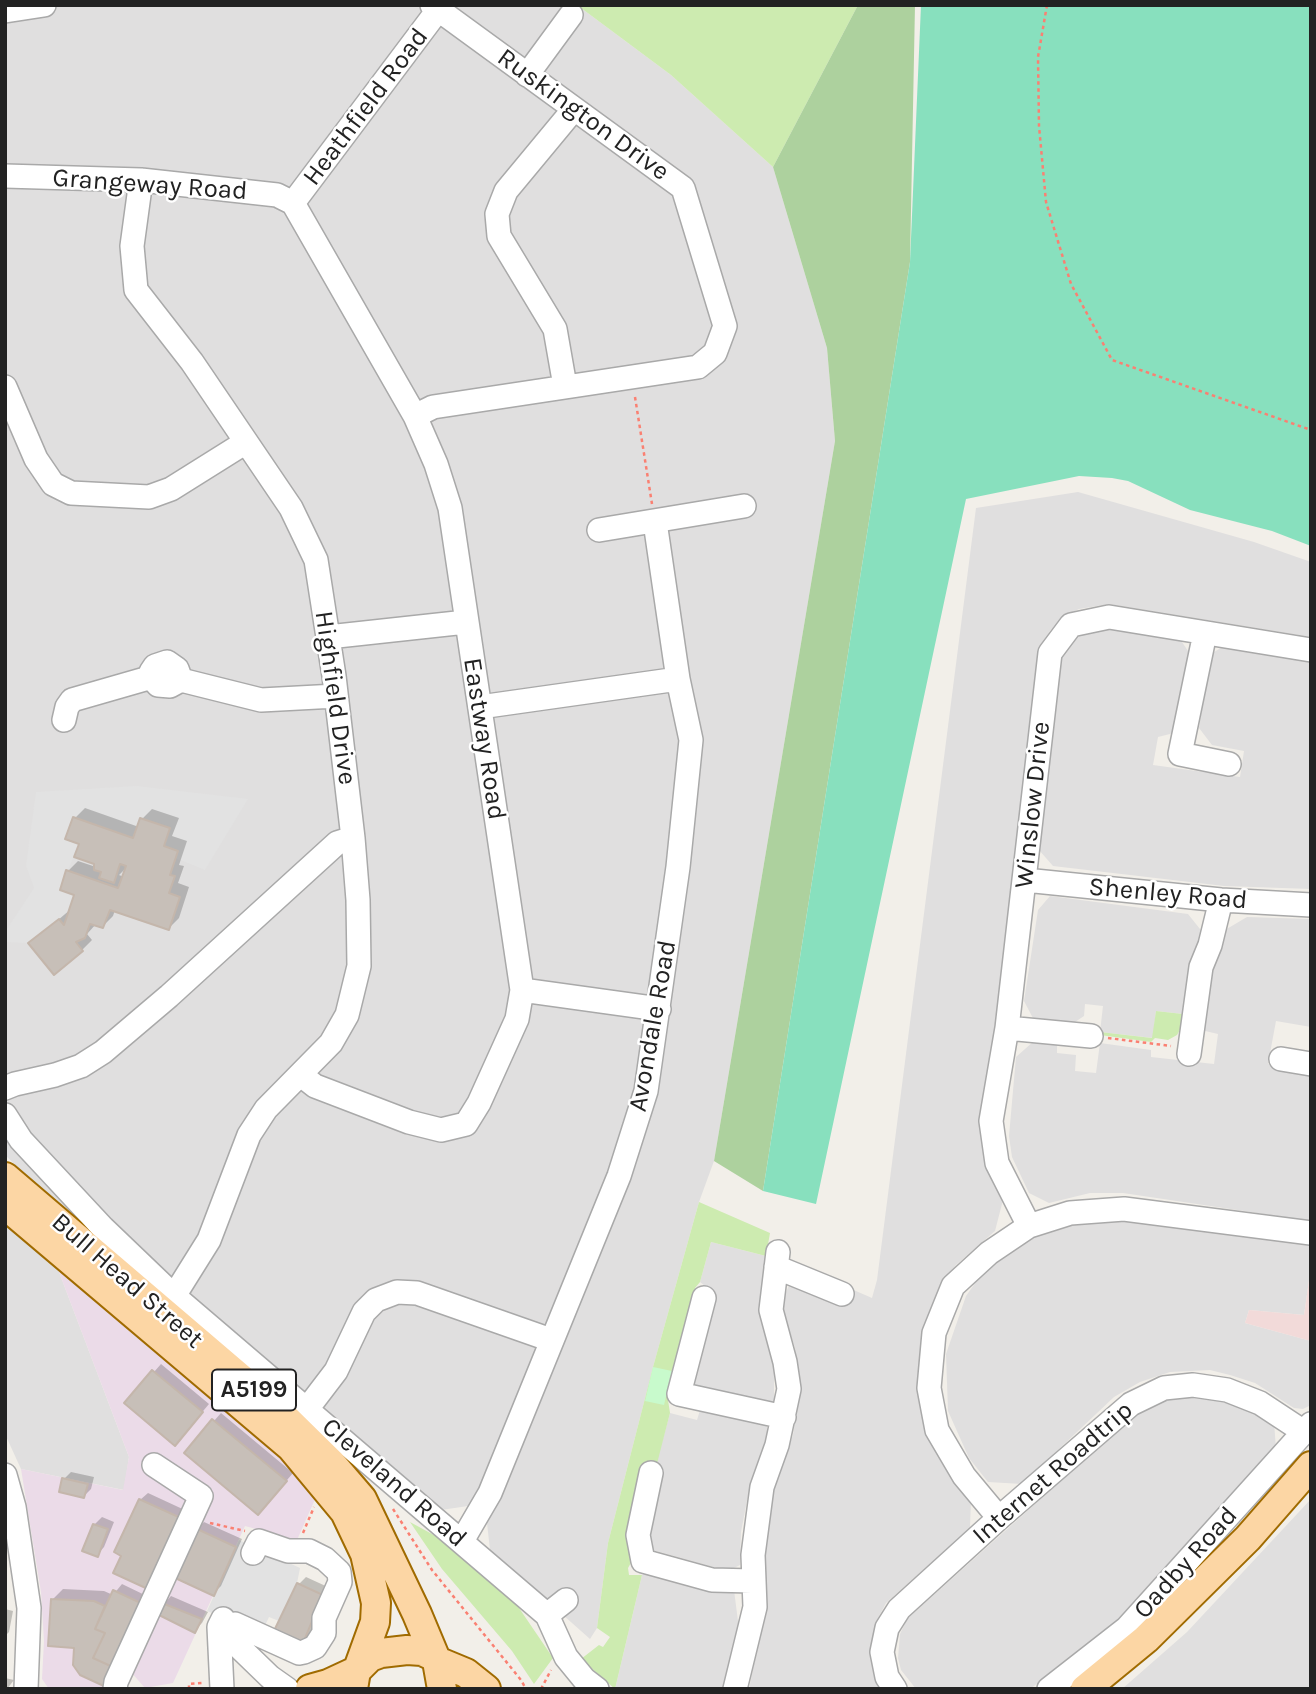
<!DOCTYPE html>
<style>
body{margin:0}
#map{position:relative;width:1316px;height:1694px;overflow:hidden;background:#f2efe9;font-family:Karla,sans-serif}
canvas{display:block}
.frame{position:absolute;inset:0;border:7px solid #222;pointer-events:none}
</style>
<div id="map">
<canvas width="1316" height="1694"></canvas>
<div class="frame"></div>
</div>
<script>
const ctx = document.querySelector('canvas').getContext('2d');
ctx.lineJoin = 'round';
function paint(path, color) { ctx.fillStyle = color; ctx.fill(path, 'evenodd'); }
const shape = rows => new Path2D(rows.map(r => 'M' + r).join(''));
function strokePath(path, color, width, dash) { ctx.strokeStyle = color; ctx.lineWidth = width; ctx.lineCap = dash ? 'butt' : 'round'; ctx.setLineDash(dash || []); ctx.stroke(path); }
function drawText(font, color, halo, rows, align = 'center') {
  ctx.font = font + ' Karla,sans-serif'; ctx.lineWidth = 5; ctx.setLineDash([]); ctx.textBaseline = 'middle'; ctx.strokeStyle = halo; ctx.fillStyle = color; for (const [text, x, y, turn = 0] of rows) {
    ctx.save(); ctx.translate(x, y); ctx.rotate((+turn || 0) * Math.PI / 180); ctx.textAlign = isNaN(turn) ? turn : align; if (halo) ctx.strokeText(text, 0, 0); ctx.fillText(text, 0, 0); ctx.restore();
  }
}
const residential = shape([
 [5,5,577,5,671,75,773,167,827,348,835,441,714,1161,699,1202,653,1367,608,1543,597,1628,590,1639,490,1550,487,1523,468,1506,441,1510,122,1267,5,1155],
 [1078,492,1254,542,1311,562,1311,637,1109,604,1079,609,1064,616,1050,631,1042,648,985,1103,1003,1200,995,1231,956,1265,943,1282,926,1323,919,1359,919,1381,971,1499,970,1528,886,1603,876,1622,872,1641,874,1656,883,1689,749,1689,764,1614,767,1588,762,1563,772,1491,793,1435,799,1392,795,1348,784,1314,784,1297,790,1283,849,1288,872,1298,877,1280,976,508],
 [1097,625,1178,636,1190,654,1174,733,1158,737,1153,765,1240,777,1244,751,1212,745,1199,728,1211,654,1227,644,1311,658,1311,889,1224,886,1053,866,1039,850,1061,657,1072,638],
 [1050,896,1188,914,1204,934,1189,968,1183,1014,1156,1011,1153,1038,1100,1032,1103,1006,1085,1004,1084,1016,1072,1024,1035,1022,1024,1001,1038,910],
 [1247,917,1311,919,1311,1027,1276,1021,1268,1064,1311,1071,1311,1221,1123,1193,1090,1193,1049,1203,1029,1193,1012,1157,1009,1136,1016,1057,1034,1041,1057,1044,1057,1053,1076,1055,1075,1071,1096,1073,1100,1043,1151,1050,1151,1057,1214,1064,1218,1034,1201,1030,1209,970,1225,930],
 [1129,1218,1311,1243,1311,1267,1304,1315,1249,1310,1245,1323,1311,1341,1311,1405,1303,1409,1294,1408,1255,1383,1230,1375,1210,1370,1170,1372,1140,1382,1114,1397,1022,1484,988,1482,969,1458,948,1411,946,1354,966,1296,978,1279,994,1263,1033,1235,1068,1222],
 [5,1222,56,1264,129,1457,124,1490,21,1469,5,1434],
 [711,1242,766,1256,760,1317,774,1360,774,1401,764,1403,696,1387,691,1381,713,1292,700,1282],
 [1181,1395,1237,1401,1274,1422,1276,1449,1128,1611,1094,1641,1030,1689,916,1689,901,1670,898,1658,900,1634,907,1619,1133,1416,1157,1403],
 [701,1407,760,1421,766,1425,769,1432,750,1485,741,1532,740,1565,728,1571,652,1550,643,1538,656,1464,670,1413,697,1420],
 [1311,1499,1311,1689,1122,1689,1187,1632],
 [649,1573,734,1590,739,1629,723,1689,615,1689,642,1575]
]);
const commercial = shape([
 [1311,1267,1311,1341,1245,1323,1249,1310,1304,1315]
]);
const industrial = shape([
 [56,1264,310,1481,316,1497,297,1540,245,1526,173,1683,145,1688,130,1671,190,1500,102,1689,49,1689,42,1679,44,1641,41,1592,21,1469,123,1490,129,1457]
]);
const grass = shape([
 [577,5,858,5,773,167,671,75],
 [1156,1011,1183,1014,1181,1028,1177,1035,1168,1040,1155,1038,1151,1042,1100,1035,1100,1032,1152,1038],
 [699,1202,770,1233,766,1256,711,1242,700,1282,695,1288,698,1304,668,1400,670,1413,632,1561,628,1568,629,1575,642,1575,615,1689,581,1659,599,1645,603,1647,610,1637,597,1628,608,1543,653,1367],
 [410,1522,454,1546,517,1605,553,1658,534,1684,512,1651,442,1569]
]);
const forest = shape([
 [858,5,915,5,910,262,763,1191,714,1161,835,441,827,348,773,167]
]);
const park = shape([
 [653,1367,672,1371,664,1405,645,1401]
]);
const pitch = shape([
 [921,5,1311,5,1311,546,1272,531,1190,510,1128,481,1112,478,1079,476,966,499,816,1204,763,1191,910,262]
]);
const parking = shape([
 [137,786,248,799,205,870,176,858,164,846,169,828,141,818,133,838,73,817,65,839,79,844,60,889,74,895,64,925,58,919,28,943,5,942,5,932,34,888,26,866,36,792],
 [239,1540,300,1568,297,1583,279,1621,269,1617,263,1630,253,1622,233,1613,217,1615,207,1611]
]);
const shadow = shape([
 [85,808,139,827,142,819,152,809,179,818,172,836,187,841,179,865,184,866,178,883,189,887,179,918,169,928,115,910,113,916,103,926,96,924,87,934,92,940,82,950,31,943,71,909,76,894,68,871,78,861,96,867,96,863,81,843,75,818],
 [128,866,124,877,119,875],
 [161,1364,209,1404,182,1436,127,1403],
 [221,1413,293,1473,265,1506,186,1453],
 [71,1472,94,1477,91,1489,84,1496,64,1479],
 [148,1493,189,1512,157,1581,140,1500],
 [102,1517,114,1522,104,1547,97,1555,94,1525],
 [204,1522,242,1539,221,1586,213,1594,197,1529],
 [306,1577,330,1588,308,1639,300,1646,299,1584],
 [122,1584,151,1598,76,1646,53,1599,63,1589,104,1591,113,1595],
 [171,1596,208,1612,202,1623,195,1630,164,1604],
 [5,1609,13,1611,9,1632,5,1636],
 [5,1678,14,1680,7,1689,5,1689]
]);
const building = shape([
 [73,817,133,838,140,818,170,828,164,846,178,851,170,875,175,876,169,893,180,897,169,930,110,910,103,928,90,924,85,938,76,942,83,951,54,975,28,943,59,919,64,925,74,895,60,890,66,870,118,888,126,866,120,864,114,883,99,878,101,872,94,870,94,864,74,857,79,844,65,839,73,817],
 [152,1370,203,1412,175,1446,124,1403,152,1370],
 [212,1419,287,1481,258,1515,184,1453,212,1419],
 [62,1478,88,1484,84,1498,59,1492,62,1478],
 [139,1499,183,1519,150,1590,113,1573,121,1556,114,1552,139,1499],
 [93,1524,108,1529,98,1557,82,1551,93,1524],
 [195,1528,236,1547,214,1596,173,1577,195,1528],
 [297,1583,323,1595,301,1648,272,1635,297,1583],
 [113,1590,145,1605,115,1668,93,1658,105,1633,95,1629,113,1590],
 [51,1599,94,1601,105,1606,95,1629,105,1633,93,1658,115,1668,106,1687,80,1675,73,1665,74,1648,48,1646,51,1599],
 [162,1603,202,1619,195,1633,157,1614,162,1603]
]);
const path = shape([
 [1047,5,1038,57,1039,126,1046,202,1071,284,1112,360,1311,430],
 [635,397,652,504],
 [1108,1038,1171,1046],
 [393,1509,432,1570,521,1680,526,1689],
 [210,1523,245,1531],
 [303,1533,314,1507],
 [189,1689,189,1684,203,1683],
 [541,1689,551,1670]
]);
const minor = shape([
 [5,11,44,5],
 [527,75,571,15],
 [5,176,141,180,277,195,293,203],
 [293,203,415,416,436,464,450,508,522,990,517,1019,479,1103,466,1124,441,1130,409,1122,315,1086,301,1075],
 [293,203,438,10],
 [565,386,555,329,499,236,497,214,506,191,574,109],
 [5,387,36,459,53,484,71,493,149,497,171,489,246,442],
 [415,416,433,407,698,367,715,353,725,326,683,188,432,5],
 [599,530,744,506],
 [1205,633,1180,754,1229,764],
 [328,637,466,622],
 [181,680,170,686,158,685,152,678,151,672,155,666,167,662,177,669,181,680,261,700,336,696],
 [480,707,678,679],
 [64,720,67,707,72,700,152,677],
 [1025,880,1221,900,1311,905],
 [522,990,659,1009],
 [1007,1028,1091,1036],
 [1189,1054,1201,967,1210,945,1221,900],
 [1281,1059,1311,1064],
 [5,1088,15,1084,55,1075,81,1066,103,1052,169,996,337,843,353,838,334,676,316,560,291,508,192,362,136,290,132,246,141,180],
 [5,1115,21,1140,103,1228,174,1296,547,1615,566,1657,584,1679,597,1689],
 [1029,1226,997,1163,991,1121,1007,1028,1050,653,1071,625,1109,617,1311,650],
 [776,1267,842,1294],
 [174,1296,209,1240,249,1135,266,1109,331,1043,347,1015,359,966,358,900,353,838],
 [704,1298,679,1394,784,1417],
 [307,1409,336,1371,364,1312,376,1300,397,1292,417,1293,551,1340],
 [651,1473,638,1535,643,1561,712,1580,752,1581],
 [5,1475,14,1507,29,1608,26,1689],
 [999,1518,964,1476,937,1430,929,1388,934,1333,953,1286,989,1253,1029,1226,1070,1213,1124,1209,1311,1233],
 [462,1541,490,1493,619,1176,646,1091,678,867,691,740,678,679,655,522],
 [253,1553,259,1541,288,1551,309,1551,325,1559,339,1572,340,1582,324,1618,324,1633,315,1647,304,1652,299,1653,235,1624,239,1647,270,1677,287,1689],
 [547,1615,566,1600],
 [115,1689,116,1682,201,1496,154,1465],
 [222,1689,219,1627,223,1619],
 [735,1689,755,1607,753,1555,762,1487,777,1445,789,1389,785,1362,771,1310,778,1252],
 [895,1689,887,1677,882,1652,887,1628,899,1609,999,1518,1131,1404,1164,1388,1193,1385,1227,1390,1260,1403,1304,1432],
 [1049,1689,1127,1628,1311,1424]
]);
const major = shape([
 [5,1177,273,1406,332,1464,362,1499,417,1614,435,1657],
 [5,1205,291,1447,345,1512,365,1554,376,1603,375,1622,359,1666],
 [437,1661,442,1689],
 [310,1689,328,1684,356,1671],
 [353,1689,356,1671,370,1657,381,1653,407,1650,422,1651,435,1657,437,1661,466,1673,486,1689],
 [1085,1689,1146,1639,1248,1538,1311,1466]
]);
const shields = [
 [254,1390,84]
];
const shieldNames = [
 ["A5199",254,1390]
];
const streetNames = [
 ["Heathfield Road",366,107,-53],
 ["Ruskington Drive",583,115,36],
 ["Grangeway Road",150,185,4],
 ["Highfield Drive",335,698,82],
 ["Eastway Road",484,739,81],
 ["Winslow Drive",1033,805,-84],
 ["Shenley Road",1168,894,5],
 ["Avondale Road",653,1026,-80],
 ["Bull Head Street",127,1281,41],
 ["Internet Roadtrip",1053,1473,-41],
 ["Cleveland Road",394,1483,41],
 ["Oadby Road",1186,1563,-48]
];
paint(residential, '#e0dfdf');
paint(commercial, '#f2dad9');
paint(industrial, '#ebdbe8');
paint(grass, '#cdebb0');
paint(forest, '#add19e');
paint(park, '#c8facc');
paint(pitch, '#88e0be');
paint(parking, '#e2e2e2');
paint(shadow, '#0003');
paint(building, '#c7bfb8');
strokePath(building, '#c4b6ab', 2);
strokePath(minor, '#a9a9a9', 26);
strokePath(major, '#a06b00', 32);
strokePath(path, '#fa8072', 2.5, [3.5, 3.5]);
strokePath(minor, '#fff', 23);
strokePath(major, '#fcd6a4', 28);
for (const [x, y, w] of shields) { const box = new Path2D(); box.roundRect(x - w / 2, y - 20.5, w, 41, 5); ctx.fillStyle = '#fff'; ctx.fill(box); strokePath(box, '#222', 2); }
drawText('bold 24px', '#222', null, shieldNames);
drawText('26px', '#222', '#fff', streetNames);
</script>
